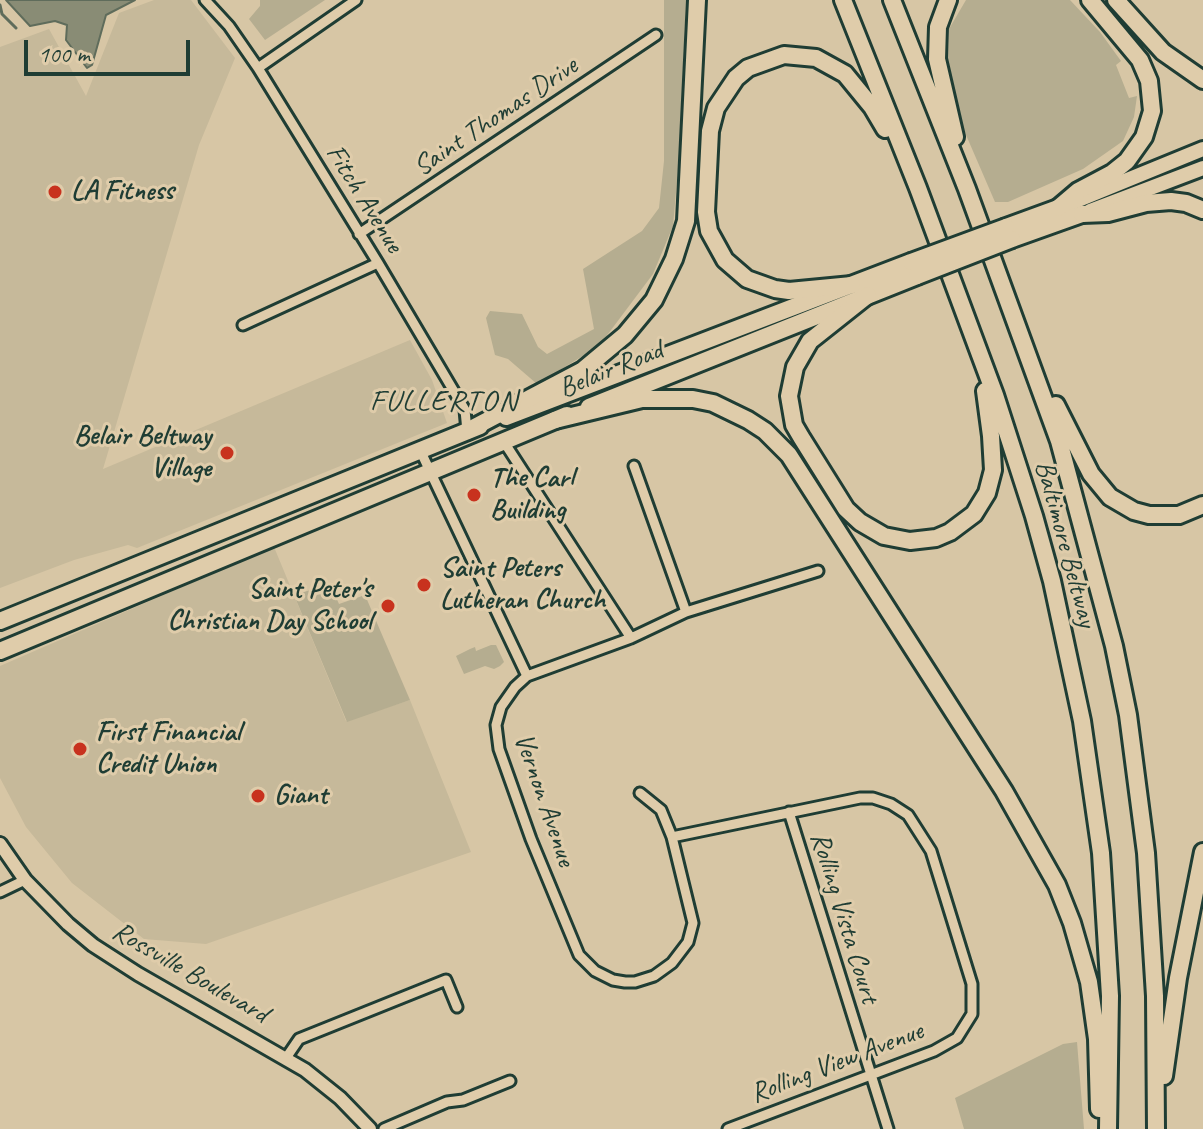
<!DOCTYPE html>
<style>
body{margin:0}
#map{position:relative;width:1203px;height:1129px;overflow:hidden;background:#d7c6a5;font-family:Caveat,sans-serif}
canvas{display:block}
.scale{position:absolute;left:24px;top:40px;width:166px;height:36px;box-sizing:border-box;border:4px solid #1f3d34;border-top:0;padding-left:10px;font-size:24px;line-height:28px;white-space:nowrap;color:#1f3d34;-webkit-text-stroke:6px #dfccaa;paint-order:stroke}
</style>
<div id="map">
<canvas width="1203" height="1129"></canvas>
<div class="scale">100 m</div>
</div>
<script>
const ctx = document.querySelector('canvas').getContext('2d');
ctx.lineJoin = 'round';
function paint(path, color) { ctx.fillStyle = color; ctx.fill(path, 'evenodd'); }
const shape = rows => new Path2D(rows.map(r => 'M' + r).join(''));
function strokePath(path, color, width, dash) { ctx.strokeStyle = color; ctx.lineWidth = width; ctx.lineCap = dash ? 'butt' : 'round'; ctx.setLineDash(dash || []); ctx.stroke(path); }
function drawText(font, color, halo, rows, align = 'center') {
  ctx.font = font + ' Caveat,sans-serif'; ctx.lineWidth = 6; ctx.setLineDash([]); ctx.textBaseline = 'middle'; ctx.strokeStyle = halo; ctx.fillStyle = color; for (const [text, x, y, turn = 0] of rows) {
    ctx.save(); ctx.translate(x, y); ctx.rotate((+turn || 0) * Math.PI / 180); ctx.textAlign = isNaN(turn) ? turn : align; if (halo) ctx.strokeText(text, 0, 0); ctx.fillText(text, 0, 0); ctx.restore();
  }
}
const built = shape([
 [154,0,191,0,235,58,199,145,103,469,410,340,432,380,447,423,137,548,128,545,74,560,0,588,0,47,49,29,86,96,119,13],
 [274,547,346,721,410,700,471,852,206,944,144,939,72,883,26,827,0,778,0,666]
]);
const green = shape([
 [260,0,325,0,265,40,249,19,260,6],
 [664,0,686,0,679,158,673,226,653,274,599,346,537,384,508,359,495,355,486,318,490,311,522,314,538,347,547,354,594,329,583,269,642,231,659,208,664,161],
 [966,0,1070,0,1100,32,1121,61,1116,65,1129,98,1137,96,1134,117,1123,141,1083,169,1008,202,995,202,960,121,948,59,949,29],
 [330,584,339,604,365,595,410,700,347,722,294,595],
 [491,645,496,645,504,662,500,666,494,669,485,666,464,674,456,656,470,649,475,647,476,651],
 [1077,1042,1084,1129,964,1129,955,1098,1063,1044]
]);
const water = shape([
 [6,0,135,0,106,15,92,65,87,68,66,40,67,25,55,21,30,26,6,0]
]);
const stream = shape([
 [0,5,2,14,16,28]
]);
const minor = shape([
 [205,0,229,26,258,68,378,263,465,410,467,431],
 [258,68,356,0],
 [359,234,656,35],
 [243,325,378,263],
 [504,442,631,638],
 [420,450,527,676],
 [634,466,686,612],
 [640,793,661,810,672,837,693,923,688,942,672,963,654,976,635,982,625,982,613,980,595,971,579,955,531,839,499,749,496,725,501,707,515,687,527,676,631,638,686,612,818,571],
 [789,812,888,1129],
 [672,837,860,798,873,798,891,804,908,815,931,851,972,984,972,1014,957,1038,934,1051,728,1129],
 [0,892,25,880],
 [286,1058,299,1039,446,980,457,1007],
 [384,1129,447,1102,463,1100,510,1081]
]);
const secondary = shape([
 [0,844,25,880,68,924,93,945,138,974,305,1070,340,1098,370,1129]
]);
const primary = shape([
 [1066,205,1203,149],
 [1090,211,1203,168]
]);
const trunk = shape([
 [1006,227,1058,208],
 [1012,239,1082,214],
 [589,407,917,276],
 [506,417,911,262],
 [0,621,480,426],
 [0,651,567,415]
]);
const motorway = shape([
 [843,0,918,188,995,395,1034,516,1052,581,1082,721,1101,853,1110,996,1108,1129],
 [892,0,967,189,1059,441,1114,646,1128,715,1146,853,1155,996,1156,1129],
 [948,0,938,27,937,59,955,137],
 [1116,0,1163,52,1203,80],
 [1058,208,1078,191,1112,173,1127,161,1144,137,1152,111,1149,81,1140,60,1090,0],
 [1082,214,1108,213,1146,203,1171,201,1186,203,1203,210],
 [852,285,789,291,775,289,747,279,725,260,709,231,706,212,710,131,716,108,736,78,748,68,784,55,816,58,845,74,872,107,885,129],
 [868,295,810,341,795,367,789,396,794,425,801,437,846,509,860,522,884,536,910,541,936,538,950,532,974,514,987,493,993,470,991,436,985,391],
 [1056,405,1091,474,1110,497,1134,511,1149,515,1179,515,1203,505],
 [555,420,642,399,693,399,713,403,748,420,765,431,789,455,1004,791,1057,885,1072,923,1089,982,1097,1039,1099,1109],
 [467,431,583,370,625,335,654,300,674,259,686,221,697,0],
 [1164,1076,1178,978,1203,852]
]);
const trunkBridge = shape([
 [911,262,1006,227],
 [917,276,1012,239]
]);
const markers = [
 [55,192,8,"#c8321e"],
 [227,453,8,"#c8321e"],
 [474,495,8,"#c8321e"],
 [424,585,8,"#c8321e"],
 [388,606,8,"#c8321e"],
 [80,749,8,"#c8321e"],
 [258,796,8,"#c8321e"]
];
const streetNames = [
 ["Saint Thomas Drive",496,117,-34],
 ["Fitch Avenue",364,199,58],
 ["Belair Road",611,370,-22],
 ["Baltimore Beltway",1065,544,75],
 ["Vernon Avenue",544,800,71],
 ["Rolling Vista Court",844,918,73],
 ["Rossville Boulevard",190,973,30],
 ["Rolling View Avenue",837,1063,-21]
];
const poiNames = [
 ["LA Fitness",71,192],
 ["Belair Beltway",211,437,"right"],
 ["Village",211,469,"right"],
 ["The Carl",490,479],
 ["Building",490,511],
 ["Saint Peters",440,569],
 ["Lutheran Church",440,601],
 ["Saint Peter's",372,590,"right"],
 ["Christian Day School",372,622,"right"],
 ["First Financial",96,733],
 ["Credit Union",96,765],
 ["Giant",274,796]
];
const neighbourhoodNames = [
 ["FULLERTON",444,402]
];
paint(built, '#c6b99a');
paint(green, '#b5ad90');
paint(water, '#898c75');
strokePath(water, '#5f6c5b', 2);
strokePath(stream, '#5f6c5b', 3);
strokePath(minor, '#1f3d34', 15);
strokePath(secondary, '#1f3d34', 18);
strokePath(primary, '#1f3d34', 20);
strokePath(trunk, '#1f3d34', 22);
strokePath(motorway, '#1f3d34', 22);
strokePath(minor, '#dfccaa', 9);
strokePath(secondary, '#dfccaa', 12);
strokePath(primary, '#dfccaa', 14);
strokePath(trunk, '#dfccaa', 16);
strokePath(motorway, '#dfccaa', 16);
strokePath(trunkBridge, '#1f3d34', 22, []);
strokePath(trunkBridge, '#dfccaa', 16);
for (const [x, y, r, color] of markers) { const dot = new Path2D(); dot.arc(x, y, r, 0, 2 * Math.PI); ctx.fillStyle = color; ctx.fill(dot); strokePath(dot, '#dfccaa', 3); }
drawText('28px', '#1f3d34', '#dfccaa', streetNames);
drawText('bold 28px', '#1f3d34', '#dfccaa', poiNames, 'left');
ctx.letterSpacing = '2px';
drawText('30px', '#1f3d34', '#dfccaa', neighbourhoodNames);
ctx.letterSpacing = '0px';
</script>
